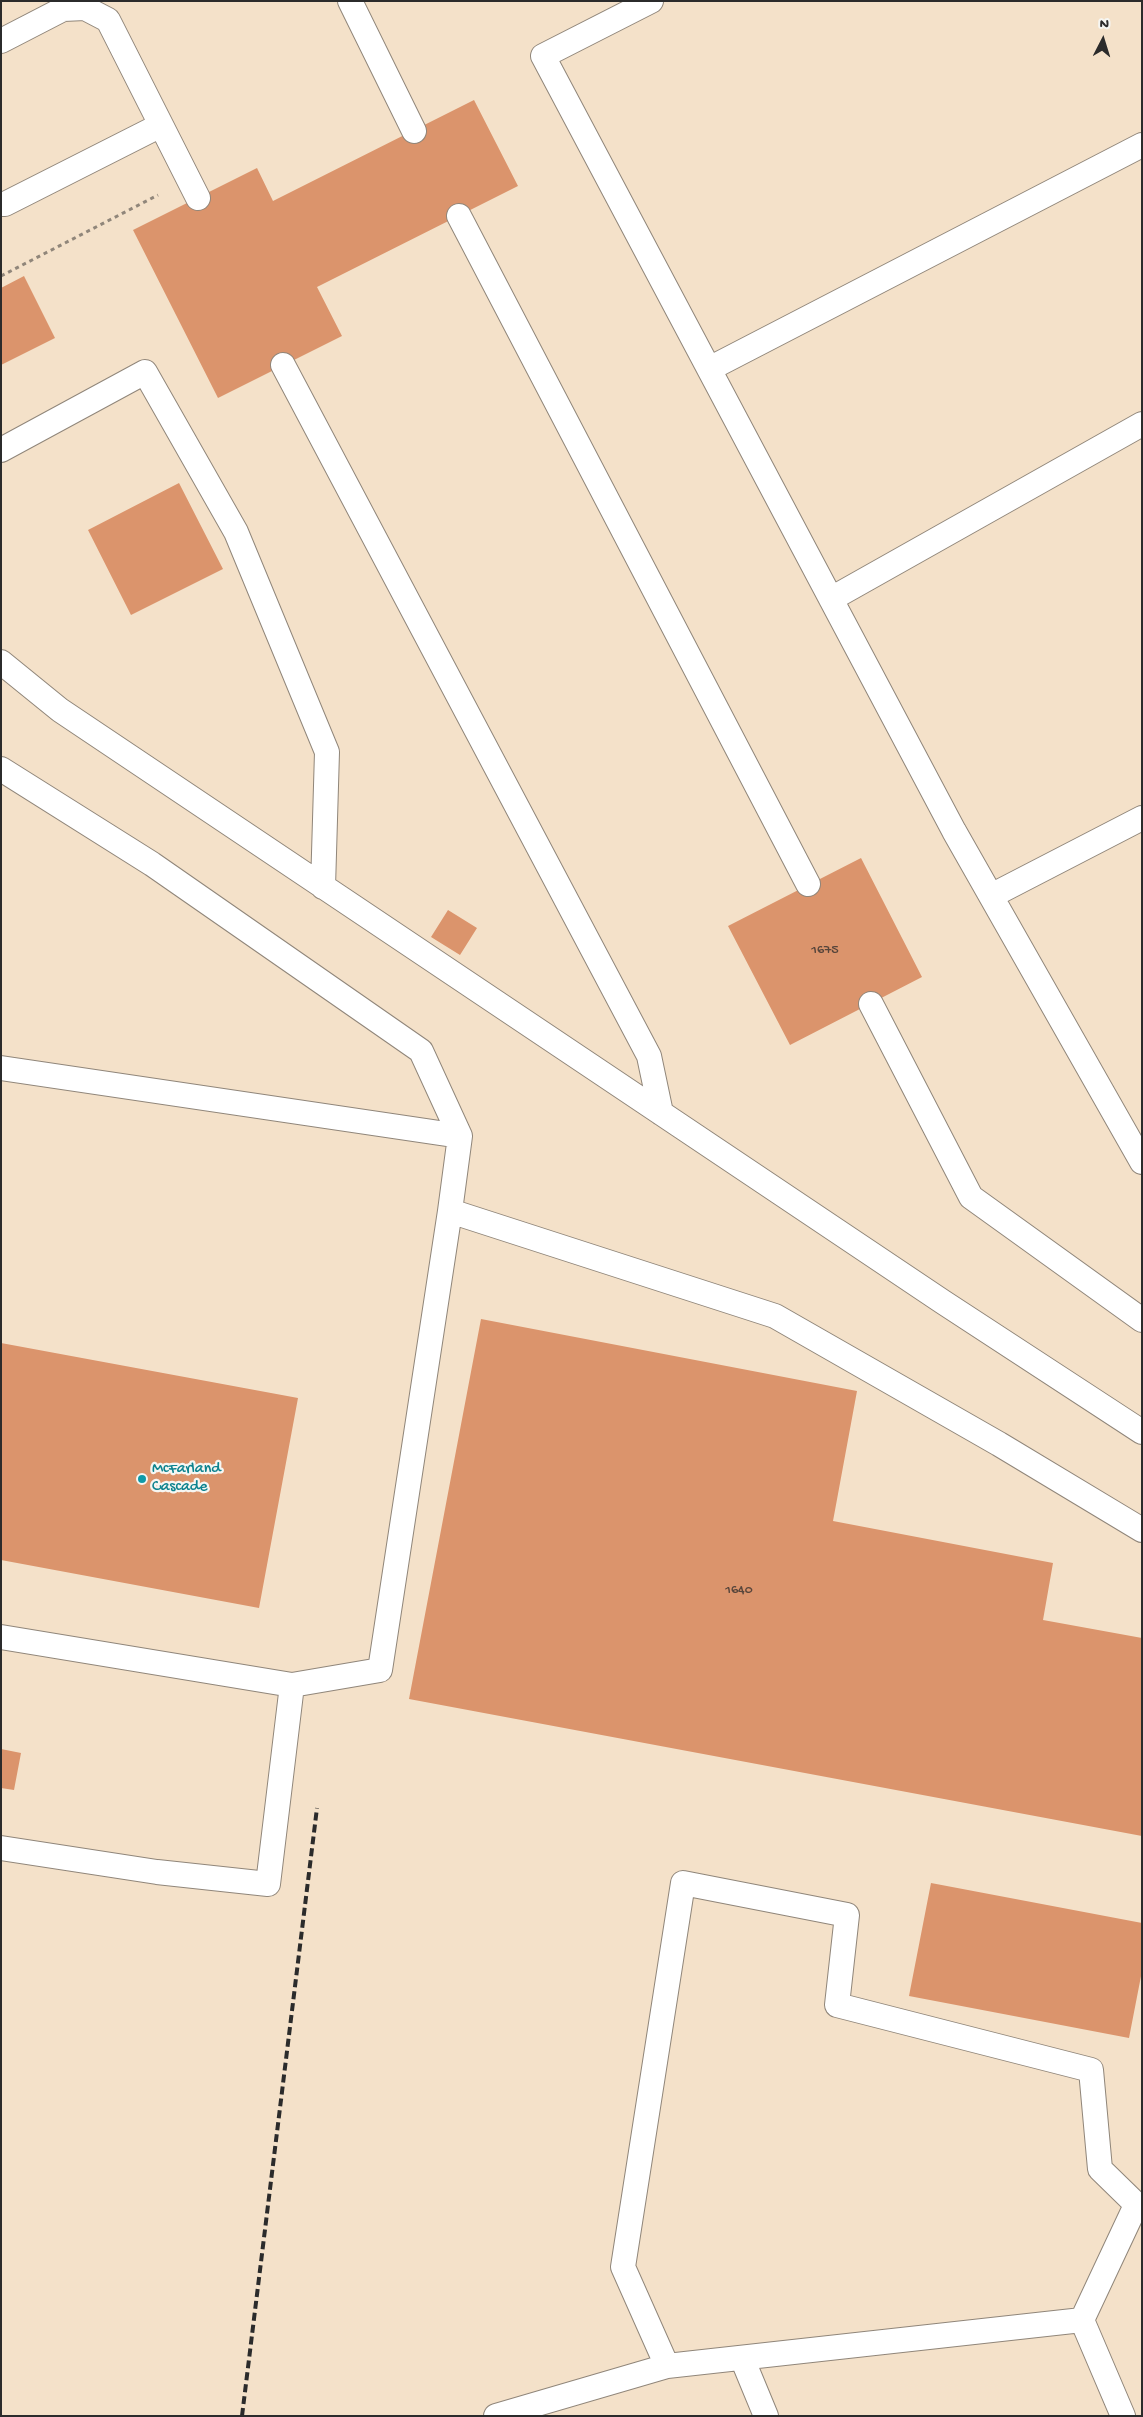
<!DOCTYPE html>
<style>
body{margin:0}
#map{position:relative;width:1143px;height:2417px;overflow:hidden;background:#f4e1c9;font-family:"Gochi Hand",sans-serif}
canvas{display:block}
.frame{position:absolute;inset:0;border:2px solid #2b2b2b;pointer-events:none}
.north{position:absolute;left:1078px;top:15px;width:50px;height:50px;-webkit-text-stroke:4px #f6f6f2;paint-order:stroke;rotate:5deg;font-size:14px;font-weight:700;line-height:20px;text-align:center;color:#2b2b2b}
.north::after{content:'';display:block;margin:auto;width:18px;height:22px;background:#2b2b2b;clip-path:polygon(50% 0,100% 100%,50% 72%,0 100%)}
</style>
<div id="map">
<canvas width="1143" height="2417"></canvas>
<div class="frame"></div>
<div class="north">N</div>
</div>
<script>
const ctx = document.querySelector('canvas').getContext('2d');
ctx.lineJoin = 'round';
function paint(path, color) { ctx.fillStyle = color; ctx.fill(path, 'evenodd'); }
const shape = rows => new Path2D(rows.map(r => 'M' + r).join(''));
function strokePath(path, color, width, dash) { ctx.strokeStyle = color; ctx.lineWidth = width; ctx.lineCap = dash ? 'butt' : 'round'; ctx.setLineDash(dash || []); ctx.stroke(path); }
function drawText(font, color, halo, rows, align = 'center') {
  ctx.font = font + ' "Gochi Hand",sans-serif'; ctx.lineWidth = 4.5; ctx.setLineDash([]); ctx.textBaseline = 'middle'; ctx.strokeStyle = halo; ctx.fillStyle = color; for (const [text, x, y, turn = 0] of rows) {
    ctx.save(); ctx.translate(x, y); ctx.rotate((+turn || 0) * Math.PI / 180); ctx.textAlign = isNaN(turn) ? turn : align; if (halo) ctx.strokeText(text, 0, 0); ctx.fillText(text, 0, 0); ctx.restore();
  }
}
const building = shape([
 [474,100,518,186,317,287,342,336,218,398,133,230,257,168,273,201],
 [24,276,55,338,1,365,1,288],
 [179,483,223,569,131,615,88,530],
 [861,858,922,977,790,1045,728,926],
 [448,910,477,928,460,955,431,937],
 [481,1319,857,1391,833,1521,1053,1563,1043,1620,1142,1638,1142,1836,409,1699],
 [1,1343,298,1398,259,1608,1,1560],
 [1,1749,21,1753,14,1790,1,1788],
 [931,1883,1142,1923,1142,1971,1129,2038,909,1996]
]);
const path = shape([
 [1,276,158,195]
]);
const service = shape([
 [350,1,414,131],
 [651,1,543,56,954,831,1142,1162],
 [1,41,63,9,85,8,108,20,198,198],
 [1,204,5,204,161,125],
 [459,216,808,884],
 [283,365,649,1056,661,1113],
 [709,369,1142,145],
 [1,450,145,372,236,532,327,752,323,887],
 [831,599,1142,424],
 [1,662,60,710,943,1302,1142,1432],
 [1,769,152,864,421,1051,460,1136],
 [991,896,1142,818],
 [871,1004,971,1197,1142,1320],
 [1,1068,460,1136,450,1211,380,1670,292,1685,1,1637],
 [450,1211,775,1316,999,1444,1142,1530],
 [1,1848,157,1872,268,1884,292,1685],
 [742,2358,766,2416],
 [667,2366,1082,2320],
 [496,2416,667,2366,623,2267,683,1883,847,1915,837,2005,1091,2070,1100,2169,1142,2210],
 [1123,2416,1082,2320,1136,2205]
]);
const rail = shape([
 [242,2416,317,1808]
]);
const markers = [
 [142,1479,5,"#0f9aa8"]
];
const numberNames = [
 ["1675",825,951],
 ["1640",739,1591]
];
const cultureNames = [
 ["McFarland",152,1470],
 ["Cascade",152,1488]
];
paint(building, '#db946c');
strokePath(service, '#90867a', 26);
strokePath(path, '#90867a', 3, [4, 4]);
strokePath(service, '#fff', 24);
strokePath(rail, '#2b2b2b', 4, [8, 4]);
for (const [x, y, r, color] of markers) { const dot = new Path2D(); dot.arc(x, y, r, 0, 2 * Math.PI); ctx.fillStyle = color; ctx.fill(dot); strokePath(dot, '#f6f6f2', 2); }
drawText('14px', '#57453b', null, numberNames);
drawText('16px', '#0d838f', '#f6f6f2', cultureNames, 'left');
</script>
